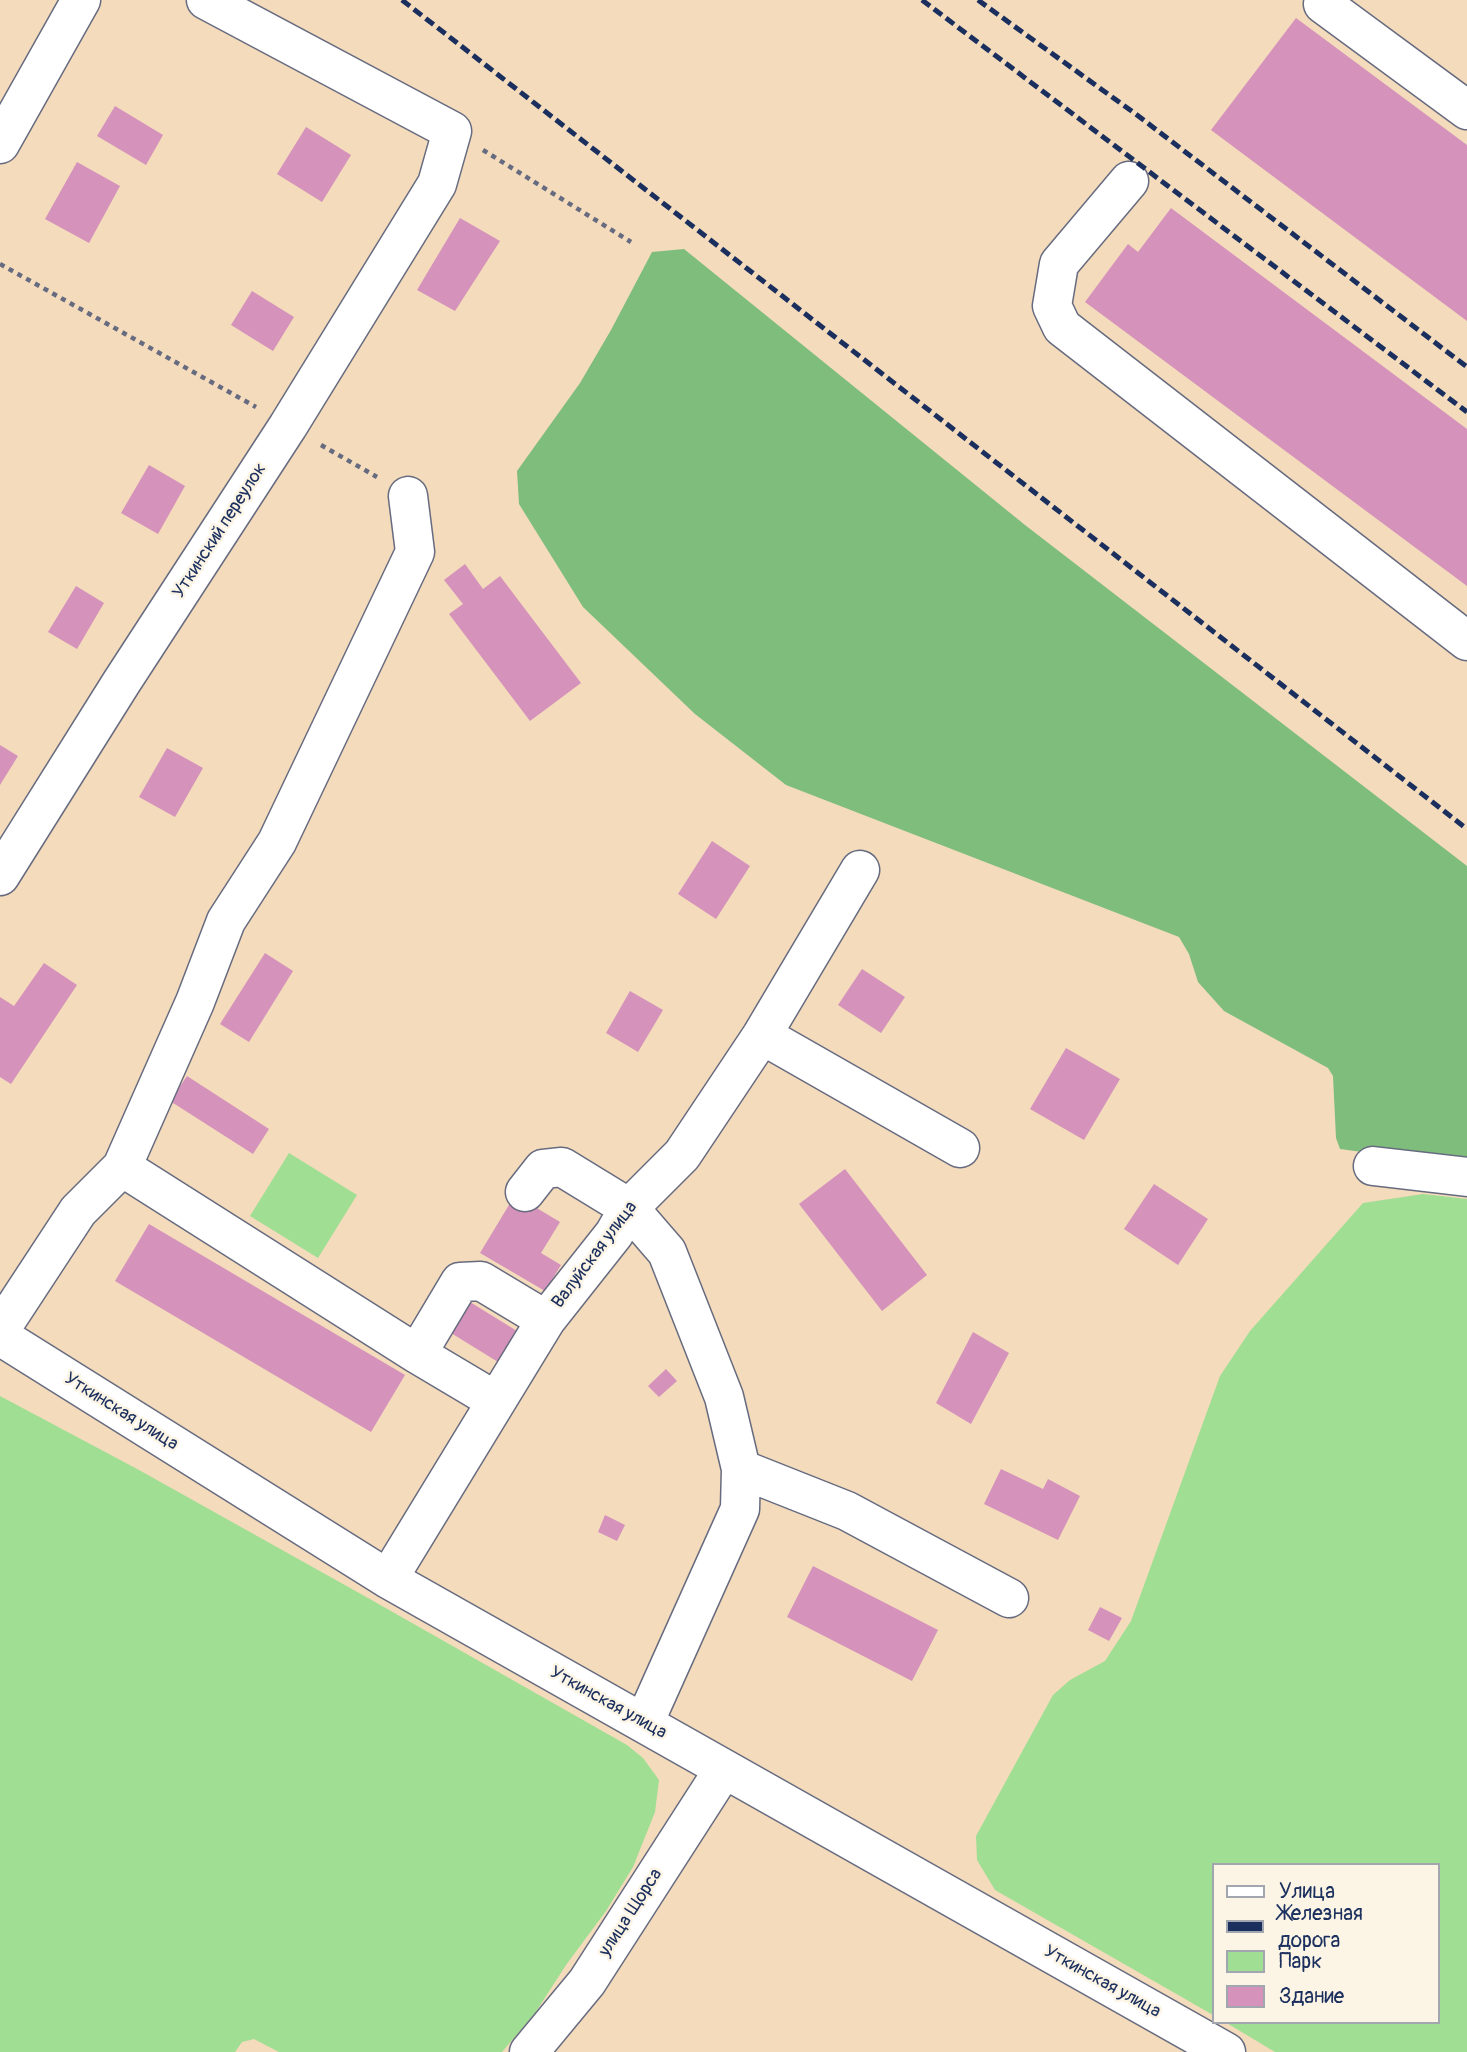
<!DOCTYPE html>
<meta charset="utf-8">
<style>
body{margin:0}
#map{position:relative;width:1467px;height:2052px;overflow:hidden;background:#f3dbbc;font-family:Pangolin,sans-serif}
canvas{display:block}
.legend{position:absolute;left:1212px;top:1863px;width:228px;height:161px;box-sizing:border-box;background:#fcf5e5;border:2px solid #a2a6af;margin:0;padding:9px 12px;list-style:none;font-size:21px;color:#1b2f5e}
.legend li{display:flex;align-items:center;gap:14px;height:35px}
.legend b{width:35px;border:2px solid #a2a6af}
</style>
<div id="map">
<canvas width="1467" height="2052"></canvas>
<ul class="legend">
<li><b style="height:9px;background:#fff"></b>Улица</li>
<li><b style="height:9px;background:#1b2f5e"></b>Железная дорога</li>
<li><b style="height:19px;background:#9fde93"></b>Парк</li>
<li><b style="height:19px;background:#d592ba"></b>Здание</li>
</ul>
</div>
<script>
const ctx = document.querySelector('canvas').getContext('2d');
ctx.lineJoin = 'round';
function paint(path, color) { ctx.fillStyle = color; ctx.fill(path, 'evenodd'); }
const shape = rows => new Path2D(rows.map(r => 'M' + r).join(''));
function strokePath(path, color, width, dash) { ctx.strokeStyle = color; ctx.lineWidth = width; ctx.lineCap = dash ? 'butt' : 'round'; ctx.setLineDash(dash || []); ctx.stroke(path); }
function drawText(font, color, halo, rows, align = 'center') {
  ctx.font = font + ' Pangolin,sans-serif'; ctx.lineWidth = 5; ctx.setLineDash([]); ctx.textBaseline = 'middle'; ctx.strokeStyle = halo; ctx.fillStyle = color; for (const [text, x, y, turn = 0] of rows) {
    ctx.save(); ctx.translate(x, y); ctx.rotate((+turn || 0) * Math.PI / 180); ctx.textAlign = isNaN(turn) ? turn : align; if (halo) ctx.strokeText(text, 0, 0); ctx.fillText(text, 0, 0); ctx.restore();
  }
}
const green = shape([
 [289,1153,357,1195,318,1258,250,1216],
 [1423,1194,1467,1199,1467,2052,1275,2052,1225,2022,1437,2022,1437,1865,1213,1865,1213,2015,995,1890,977,1860,976,1836,1053,1695,1070,1680,1105,1661,1131,1621,1220,1376,1250,1331,1363,1203],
 [0,1396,139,1470,368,1598,627,1745,643,1758,659,1780,655,1812,633,1867,606,1911,566,1965,535,2013,502,2052,279,2052,254,2039,242,2042,235,2052,0,2052]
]);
const forest = shape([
 [684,249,1025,525,1467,866,1467,1166,1340,1149,1336,1138,1333,1076,1328,1068,1224,1011,1198,982,1189,954,1179,937,786,785,695,714,583,607,519,504,517,471,580,383,611,330,652,252]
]);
const building = shape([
 [1296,18,1467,145,1467,321,1211,130],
 [115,106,163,135,146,165,97,136],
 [306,127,351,155,322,202,277,174],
 [77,162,120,186,89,243,45,219],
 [1171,208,1467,429,1467,586,1085,302,1128,244,1138,252],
 [460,218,500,241,455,311,417,290],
 [252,291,294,317,273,351,231,325],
 [149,465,185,486,158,534,121,513],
 [465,564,483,589,500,576,581,683,530,721,449,614,463,604,444,580],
 [76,586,104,603,77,649,48,632],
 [0,745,18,756,0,785],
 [167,748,203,768,175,817,139,797],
 [712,841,750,866,716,919,678,894],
 [265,953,293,971,249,1042,220,1024],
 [44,963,77,985,11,1084,0,1077,0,997,14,1006],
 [862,969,905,997,881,1033,838,1005],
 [630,991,663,1010,638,1052,606,1033],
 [1066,1048,1120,1079,1084,1140,1030,1109],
 [187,1076,269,1129,253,1154,170,1101],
 [845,1169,927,1275,882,1311,799,1204],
 [1154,1184,1208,1219,1178,1265,1124,1229],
 [515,1195,560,1222,541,1253,561,1265,545,1291,480,1253],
 [149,1224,405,1375,371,1432,115,1281],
 [470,1302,517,1331,498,1362,451,1333],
 [973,1332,1009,1353,971,1424,936,1403],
 [666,1369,677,1381,659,1397,648,1386],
 [1001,1469,1043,1489,1048,1479,1080,1496,1058,1540,984,1504],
 [605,1515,625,1525,617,1541,598,1532],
 [813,1566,938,1630,912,1681,787,1617],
 [1100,1607,1122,1618,1109,1641,1088,1630]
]);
const path = shape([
 [483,150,631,242],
 [0,264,256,407],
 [321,445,377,477]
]);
const minor = shape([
 [1323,4,1467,110],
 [0,144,81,0],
 [1129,181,1059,264,1052,306,1062,327,1467,641],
 [0,876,121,683,288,426,437,184,452,131,206,0],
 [762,1035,960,1148],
 [1373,1166,1467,1177],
 [122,1167,417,1354,496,1401],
 [525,1192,543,1169,562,1167,629,1208,667,1252,724,1397,741,1469,740,1509,644,1723],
 [0,1330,78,1211,122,1167,195,1002,226,921,277,842,415,552,408,496],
 [0,1336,388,1579,1226,2052],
 [417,1354,460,1282,481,1281,546,1320],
 [741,1469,847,1511,1009,1598],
 [388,1579,546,1320,614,1234,629,1208,682,1155,762,1035,860,870],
 [529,2052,587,1982,724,1769]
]);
const rail = shape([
 [402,0,1467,829],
 [922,0,1467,412],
 [978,0,1137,115,1467,367]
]);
const streetNames = [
 ["Уткинский переулок",220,531,-57],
 ["Валуйская улица",595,1255,-53],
 ["Уткинская улица",121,1412,32],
 ["Уткинская улица",608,1703,29],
 ["улица Щорса",631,1913,-57],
 ["Уткинская улица",1102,1982,29]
];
paint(green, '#9fde93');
paint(forest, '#7fbd7d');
paint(building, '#d592ba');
strokePath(minor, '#676b7f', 41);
strokePath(path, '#676b7f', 4.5, [5, 5]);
strokePath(minor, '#fff', 38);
strokePath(rail, '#1b2f5e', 5, [10, 5]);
drawText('18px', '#1b2f5e', '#fcf5e5', streetNames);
</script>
